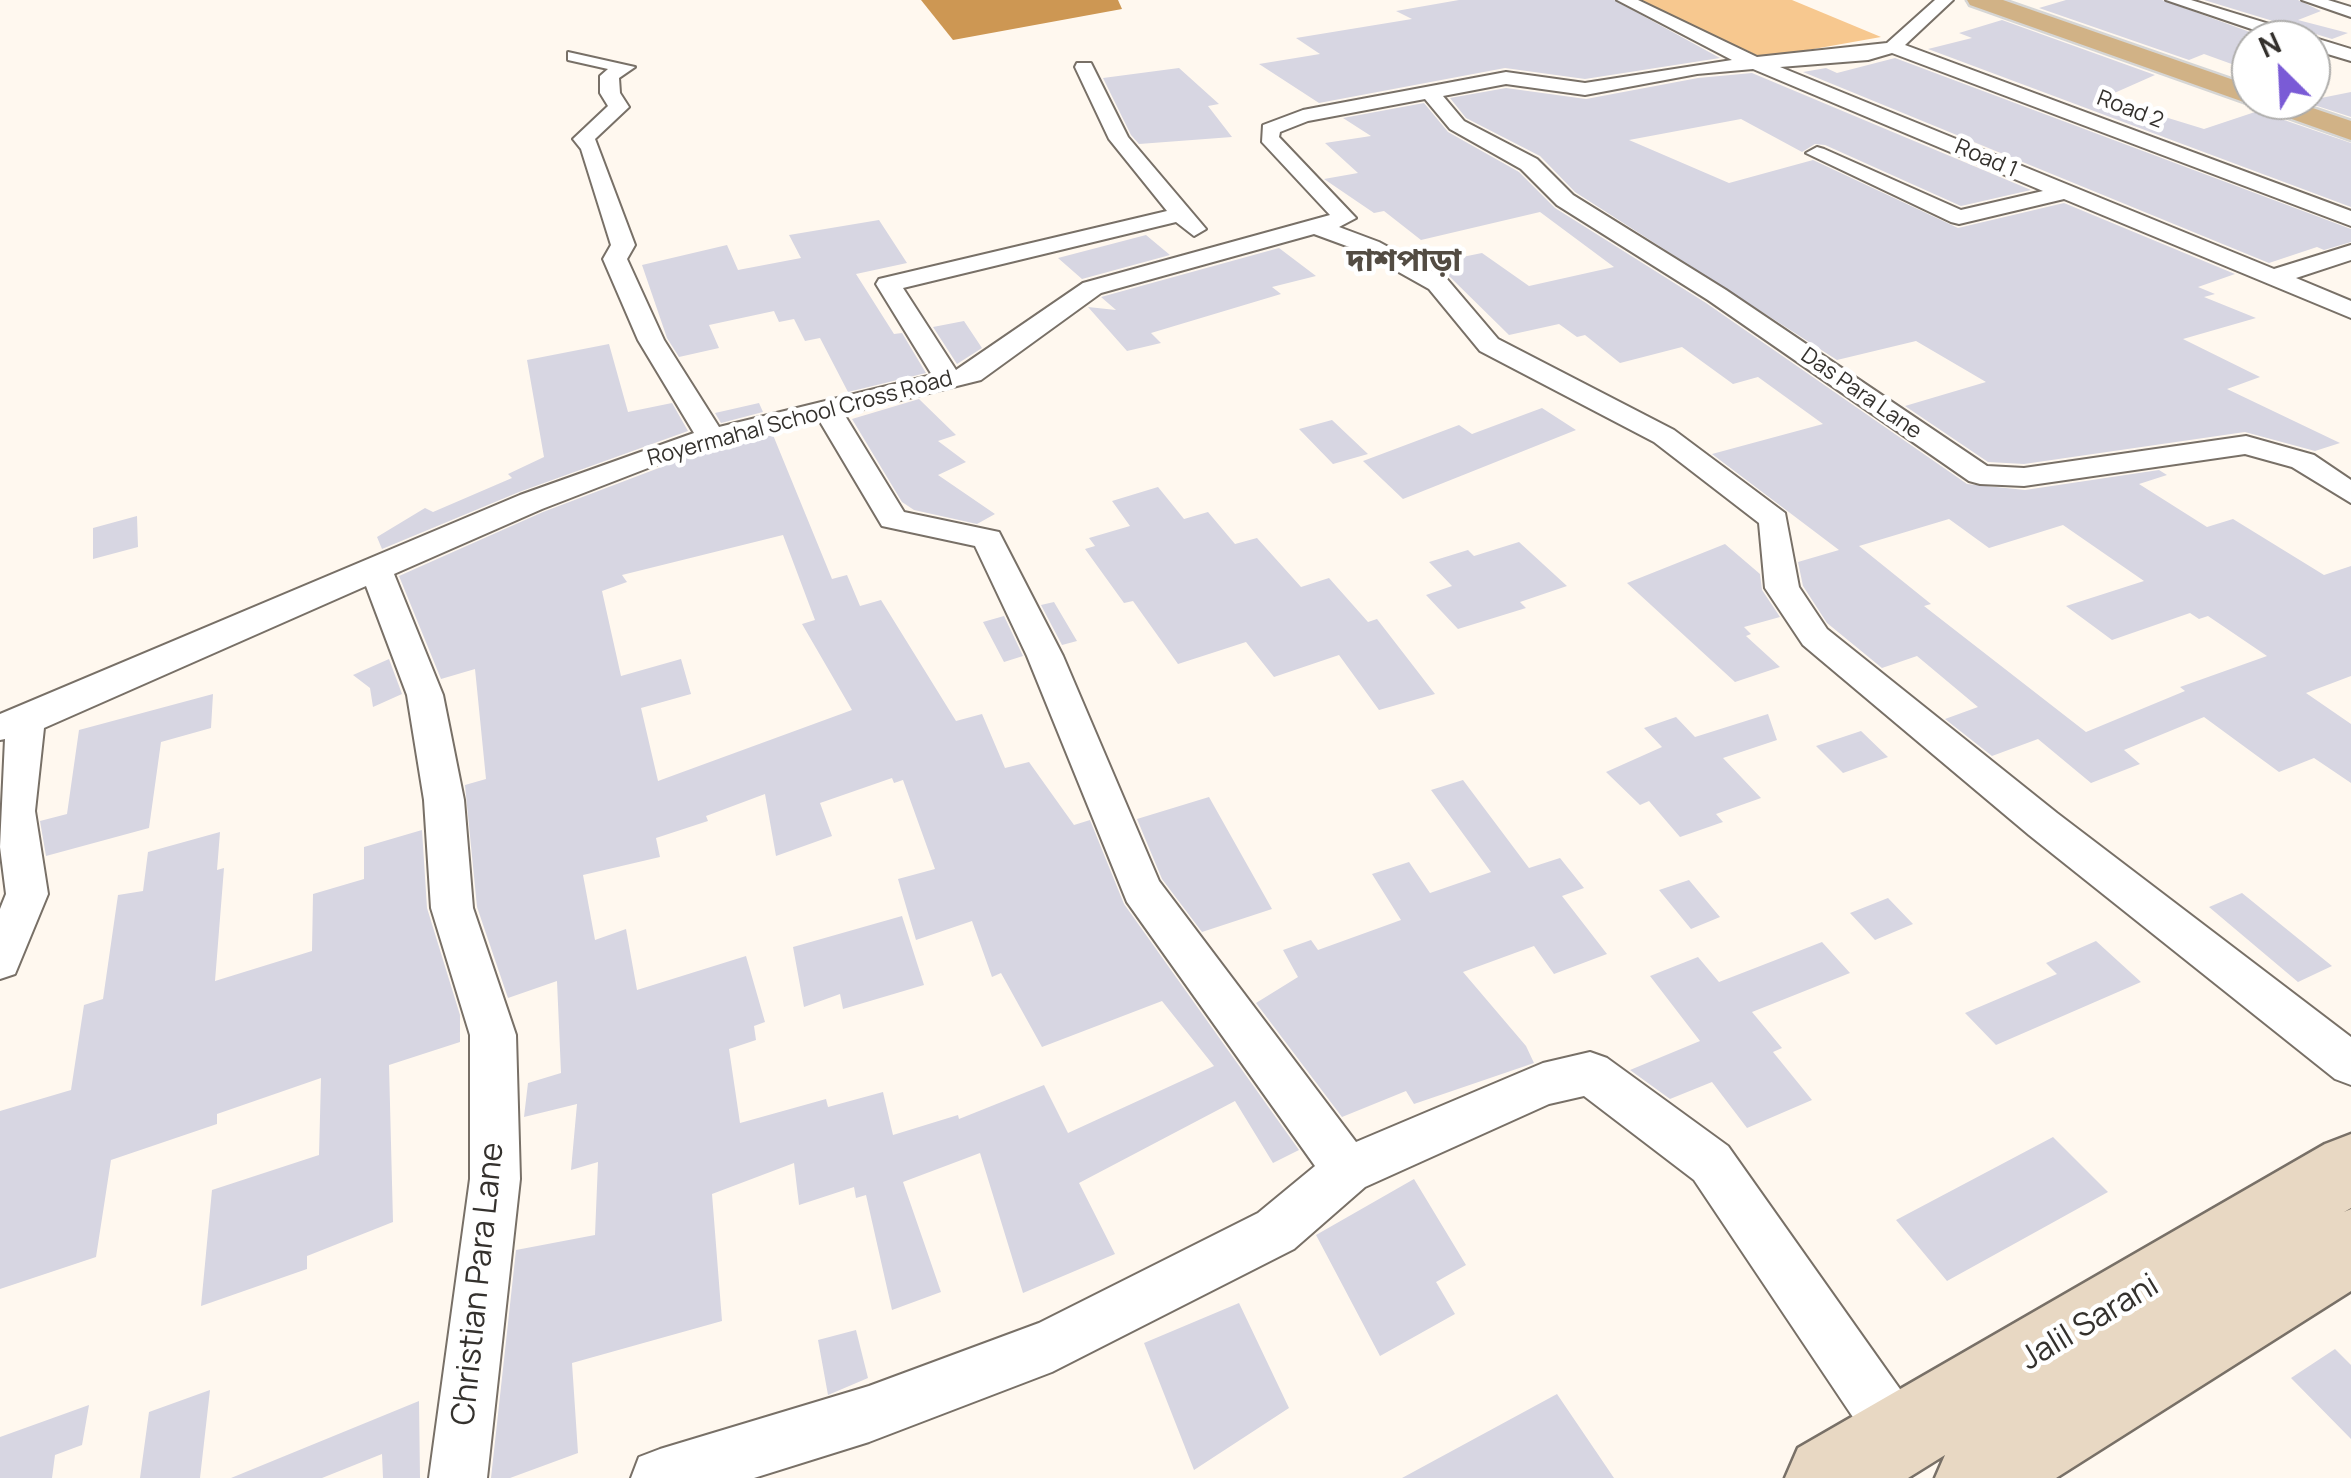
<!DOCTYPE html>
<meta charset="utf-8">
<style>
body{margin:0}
#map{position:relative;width:2351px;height:1478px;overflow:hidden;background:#fff8ef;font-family:Manrope,sans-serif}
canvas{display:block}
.north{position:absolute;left:2231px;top:20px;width:100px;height:100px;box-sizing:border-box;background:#fff;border:2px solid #aeadab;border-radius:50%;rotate:336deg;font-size:28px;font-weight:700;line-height:40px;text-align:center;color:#34312d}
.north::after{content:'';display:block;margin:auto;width:35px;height:45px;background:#7a5bd6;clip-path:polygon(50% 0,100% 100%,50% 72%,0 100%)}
</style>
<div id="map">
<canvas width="2351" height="1478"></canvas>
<div class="north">N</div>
</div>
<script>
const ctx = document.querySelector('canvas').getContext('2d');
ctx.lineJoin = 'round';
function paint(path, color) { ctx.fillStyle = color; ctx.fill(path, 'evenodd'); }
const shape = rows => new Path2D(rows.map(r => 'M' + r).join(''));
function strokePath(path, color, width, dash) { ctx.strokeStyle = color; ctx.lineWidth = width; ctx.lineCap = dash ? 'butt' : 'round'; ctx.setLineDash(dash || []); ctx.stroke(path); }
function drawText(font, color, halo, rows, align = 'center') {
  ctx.font = font + ' Manrope,"Noto Sans Bengali",sans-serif'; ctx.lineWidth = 9; ctx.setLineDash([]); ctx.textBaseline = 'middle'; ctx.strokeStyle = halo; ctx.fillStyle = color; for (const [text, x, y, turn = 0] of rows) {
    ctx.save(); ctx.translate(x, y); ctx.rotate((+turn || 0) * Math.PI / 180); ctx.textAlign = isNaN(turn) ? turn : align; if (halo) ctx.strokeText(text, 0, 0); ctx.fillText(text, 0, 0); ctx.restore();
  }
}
const green = shape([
 [1637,0,1792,0,1881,37,1763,58]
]);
const water = shape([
 [921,0,1118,0,1122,9,953,40]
]);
const building = shape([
 [1459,0,1614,0,1720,58,1585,79,1505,68,1319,103,1259,64,1320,54,1296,38,1412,19,1396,11],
 [2066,0,2162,0,2272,40,2251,40,2251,71,2204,54,2189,60,2039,8],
 [2204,0,2298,0,2321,11,2298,20,2348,33,2332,39],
 [2002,20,2155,75,2103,98,2204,129,2258,111,2351,143,2351,207,1928,49,1972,38,1959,33],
 [1895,58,2351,229,2351,242,2324,250,2317,247,2269,263,1803,72,1826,68,1837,73],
 [1179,68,1219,104,1208,106,1232,137,1139,144,1131,135,1103,78],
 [1752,73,2031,190,1961,206,1825,145,1815,144,1802,152,1741,119,1629,140,1729,183,1813,160,1958,228,2064,203,2235,274,2198,287,2215,294,2204,297,2256,318,2183,339,2260,377,2227,389,2340,443,2315,451,2245,432,2024,464,1988,462,1905,406,1986,382,1916,341,1837,360,1575,192,1540,156,1466,118,1450,98,1506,88,1586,99,1698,78],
 [2351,92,2351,117,2302,101,2311,100],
 [1424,103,1448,132,1519,172,1555,208,1706,303,1967,484,2025,490,2159,470,2167,475,2139,484,2207,527,2233,519,2324,575,2351,566,2351,676,2306,693,2351,724,2351,783,2314,758,2279,772,2204,717,2124,750,2140,764,2091,783,2038,739,1992,756,1945,719,1978,707,1917,656,1882,668,1827,623,1803,586,1798,562,1839,550,1712,454,1823,424,1758,377,1733,384,1682,347,1620,363,1585,335,1577,337,1559,324,1509,335,1450,277,1428,264,1482,253,1529,286,1614,267,1540,212,1421,240,1384,211,1374,213,1324,179,1358,173,1325,143,1371,136,1343,118],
 [1949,519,1989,548,2063,525,2144,581,2066,606,2112,640,2190,613,2199,619,2208,616,2267,656,2180,687,2185,691,2086,732,1924,606,1931,604,1859,546],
 [879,220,907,263,856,274,894,334,902,333,926,373,848,392,820,338,805,341,794,319,779,322,774,311,709,325,719,348,679,357,667,338,642,265,727,245,738,270,801,258,789,235],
 [1146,235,1170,255,1082,279,1058,258],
 [1279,248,1316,276,1272,287,1281,294,1151,333,1161,343,1127,351,1088,307,1116,310,1101,297],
 [964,321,982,348,957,364,933,327],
 [609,344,628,412,672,403,688,431,519,492,382,549,377,537,425,508,433,512,512,478,508,474,544,457,527,360],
 [919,399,956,435,938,441,966,462,938,475,995,514,977,524,914,510,902,502,852,419],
 [759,403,763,412,721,423,715,413],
 [1542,408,1576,430,1403,499,1363,461,1459,425,1472,434],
 [1332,420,1368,454,1333,464,1299,429],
 [773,435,832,579,847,575,860,606,881,600,956,721,982,714,1005,768,1029,762,1074,825,1090,820,1124,904,1299,1150,1273,1163,1235,1101,1079,1183,1115,1254,1023,1293,980,1153,903,1182,941,1292,892,1310,866,1195,856,1198,854,1187,799,1205,794,1163,712,1194,722,1321,572,1363,578,1453,510,1478,491,1478,516,1250,595,1235,598,1162,571,1170,577,1104,524,1117,528,1083,561,1073,557,981,508,998,477,907,465,785,486,779,475,669,441,679,399,576,543,512,693,455],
 [783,535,815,620,802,624,852,710,658,781,641,708,691,694,681,659,621,676,602,591,627,582,622,575],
 [892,778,894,783,903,780,935,869,898,879,916,940,972,921,992,977,1001,973,1042,1047,1162,1001,1214,1066,1068,1133,1044,1085,959,1119,958,1115,893,1135,883,1092,828,1107,826,1099,740,1123,729,1049,756,1040,754,1026,765,1022,746,956,637,990,626,929,595,940,583,875,660,857,656,838,708,821,706,816,765,794,776,856,832,836,820,803],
 [1158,487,1184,519,1208,512,1235,544,1257,538,1301,587,1329,578,1368,622,1377,619,1435,694,1379,710,1339,655,1274,677,1246,642,1178,664,1133,601,1124,603,1085,549,1095,546,1089,538,1130,526,1112,501],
 [137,516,138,547,93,559,93,528],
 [1519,542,1567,586,1520,602,1526,608,1458,629,1426,595,1452,586,1429,562,1468,550,1474,556],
 [1725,544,1760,574,1762,590,1780,617,1744,627,1751,634,1746,636,1780,667,1735,682,1627,583],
 [1054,602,1077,641,1062,645,1041,605],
 [1004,616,1023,656,1004,662,983,622],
 [389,659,402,694,373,707,370,688,353,675],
 [213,694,211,728,161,742,149,828,46,856,40,821,67,814,79,730],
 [1768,714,1777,740,1723,758,1761,798,1716,814,1723,822,1680,837,1649,801,1640,805,1606,772,1662,747,1644,728,1676,717,1695,737],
 [1861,731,1888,757,1843,773,1816,746],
 [1463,780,1529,868,1560,858,1584,888,1562,896,1607,954,1554,974,1534,946,1463,972,1526,1046,1534,1063,1414,1104,1406,1091,1342,1117,1256,1003,1298,977,1283,950,1311,940,1318,950,1401,920,1372,874,1409,862,1430,893,1491,872,1431,790],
 [1209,797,1272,909,1202,932,1162,879,1137,819],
 [422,830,427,908,460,1015,460,1042,389,1065,393,1222,307,1256,307,1269,201,1306,212,1190,319,1155,321,1078,217,1114,217,1124,111,1160,96,1257,0,1289,0,1111,71,1090,84,1005,103,999,118,895,143,891,148,852,220,832,217,870,224,868,215,981,312,951,313,894,364,879,364,847],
 [1689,880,1720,917,1691,929,1659,890],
 [2242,893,2332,966,2298,982,2209,907],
 [1888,898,1913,924,1875,940,1850,913],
 [902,916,924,985,843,1009,840,994,804,1007,793,947],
 [2096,941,2141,982,1996,1045,1965,1013,2057,974,2046,963],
 [1822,942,1850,973,1752,1012,1782,1048,1773,1052,1812,1100,1747,1128,1712,1082,1670,1099,1630,1070,1700,1041,1650,976,1698,957,1719,982],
 [2053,1137,2108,1192,1947,1281,1896,1220],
 [1414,1179,1466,1265,1436,1282,1455,1314,1380,1356,1316,1235],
 [1239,1303,1289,1408,1194,1470,1144,1343],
 [856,1330,868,1378,828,1395,818,1340],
 [2335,1349,2351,1365,2351,1439,2291,1378],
 [210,1390,200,1478,140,1478,149,1412],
 [1557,1394,1614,1478,1402,1478],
 [419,1401,420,1478,383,1478,382,1454,322,1478,231,1478],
 [89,1405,82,1445,55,1455,52,1478,0,1478,0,1437]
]);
const street = shape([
 [1617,0,1638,0,1757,57,1887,43,1935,0,1953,0,1905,45,2351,211,2351,226,1892,53,1868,60,1780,67,2274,269,2351,245,2351,260,2296,278,2351,301,2351,318,2064,199,1959,224,1951,222,1806,153,1817,147,1824,149,1961,210,2043,191,1753,69,1697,74,1585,95,1506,84,1443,96,1464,121,1537,159,1573,195,1726,290,1987,466,2024,468,2246,436,2314,455,2351,480,2351,503,2292,467,2245,454,2024,486,1980,484,1969,481,1708,300,1557,205,1521,169,1450,129,1425,99,1308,121,1280,132,1279,137,1356,218,1339,227,1379,242,1447,279,1498,339,1674,430,1785,513,1799,587,1827,629,2057,813,2351,1037,2351,1085,2335,1079,2029,835,1803,645,1765,588,1759,523,1654,442,1480,351,1429,289,1363,252,1314,234,1101,293,981,380,844,414,904,512,999,532,1063,656,1159,881,1356,1142,1543,1063,1590,1052,1607,1058,1728,1146,1919,1416,1927,1436,1919,1456,1899,1464,1879,1456,1694,1180,1584,1096,1549,1104,1365,1187,1294,1249,1052,1372,869,1442,754,1478,631,1478,639,1457,660,1449,869,1386,1039,1323,1258,1213,1315,1166,1127,902,1027,656,975,546,882,526,819,420,692,451,542,509,394,574,443,695,464,800,473,908,516,1035,520,1179,487,1478,429,1478,470,1179,470,1035,431,908,424,800,407,695,366,586,44,728,35,811,48,894,15,974,0,979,0,909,6,894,0,847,5,739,0,740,0,714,520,495,694,433,638,340,603,259,611,245,581,149,573,139,608,106,600,93,600,76,608,69,568,60,568,52,635,67,619,78,620,93,629,107,595,139,635,245,627,259,664,340,719,427,932,375,876,284,879,279,1167,211,1109,139,1075,67,1077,63,1091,63,1128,137,1206,229,1194,236,1176,222,903,288,956,370,1083,283,1330,215,1262,142,1263,125,1303,110,1506,72,1585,83,1732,60,1617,0],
 [2166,0,2191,0,2351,49,2351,61,2311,49,2311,40,2284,40,2166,0],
 [2302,0,2328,0,2351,7,2351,17,2302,0]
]);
const secondary = shape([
 [2351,1134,2351,1208,2344,1212,2351,1209,2351,1291,2056,1478,1935,1478,1945,1455,1908,1478,1785,1478,1798,1448,2325,1144,2351,1134]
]);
const primary = shape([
 [1967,0,2003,0,2251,86,2251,100,2289,100,2351,121,2351,140,1970,5,1967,0]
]);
const farStreetnames = [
 ["Road 2",2130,110,21],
 ["Road 1",1986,159,23],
 ["Das Para Lane",1861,394,35],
 ["Royermahal School Cross Road",800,419,-15]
];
const farDistrictnames = [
 ["দাশপাড়া",1404,262]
];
const nearStreetnames = [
 ["Christian Para Lane",479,1284,-84],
 ["Jalil Sarani",2090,1323,-31]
];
paint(green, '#f7c88f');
paint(water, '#cd9753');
paint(building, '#d7d6e2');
strokePath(street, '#787067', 4);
strokePath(secondary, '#787067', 5);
strokePath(primary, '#d6d6d5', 5);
paint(street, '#fff');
paint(secondary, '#e8d8c3');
paint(primary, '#d1b286');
drawText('22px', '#34312d', '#fff', farStreetnames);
drawText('bold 32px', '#534c43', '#fff', farDistrictnames);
drawText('32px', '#34312d', '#fff', nearStreetnames);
</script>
